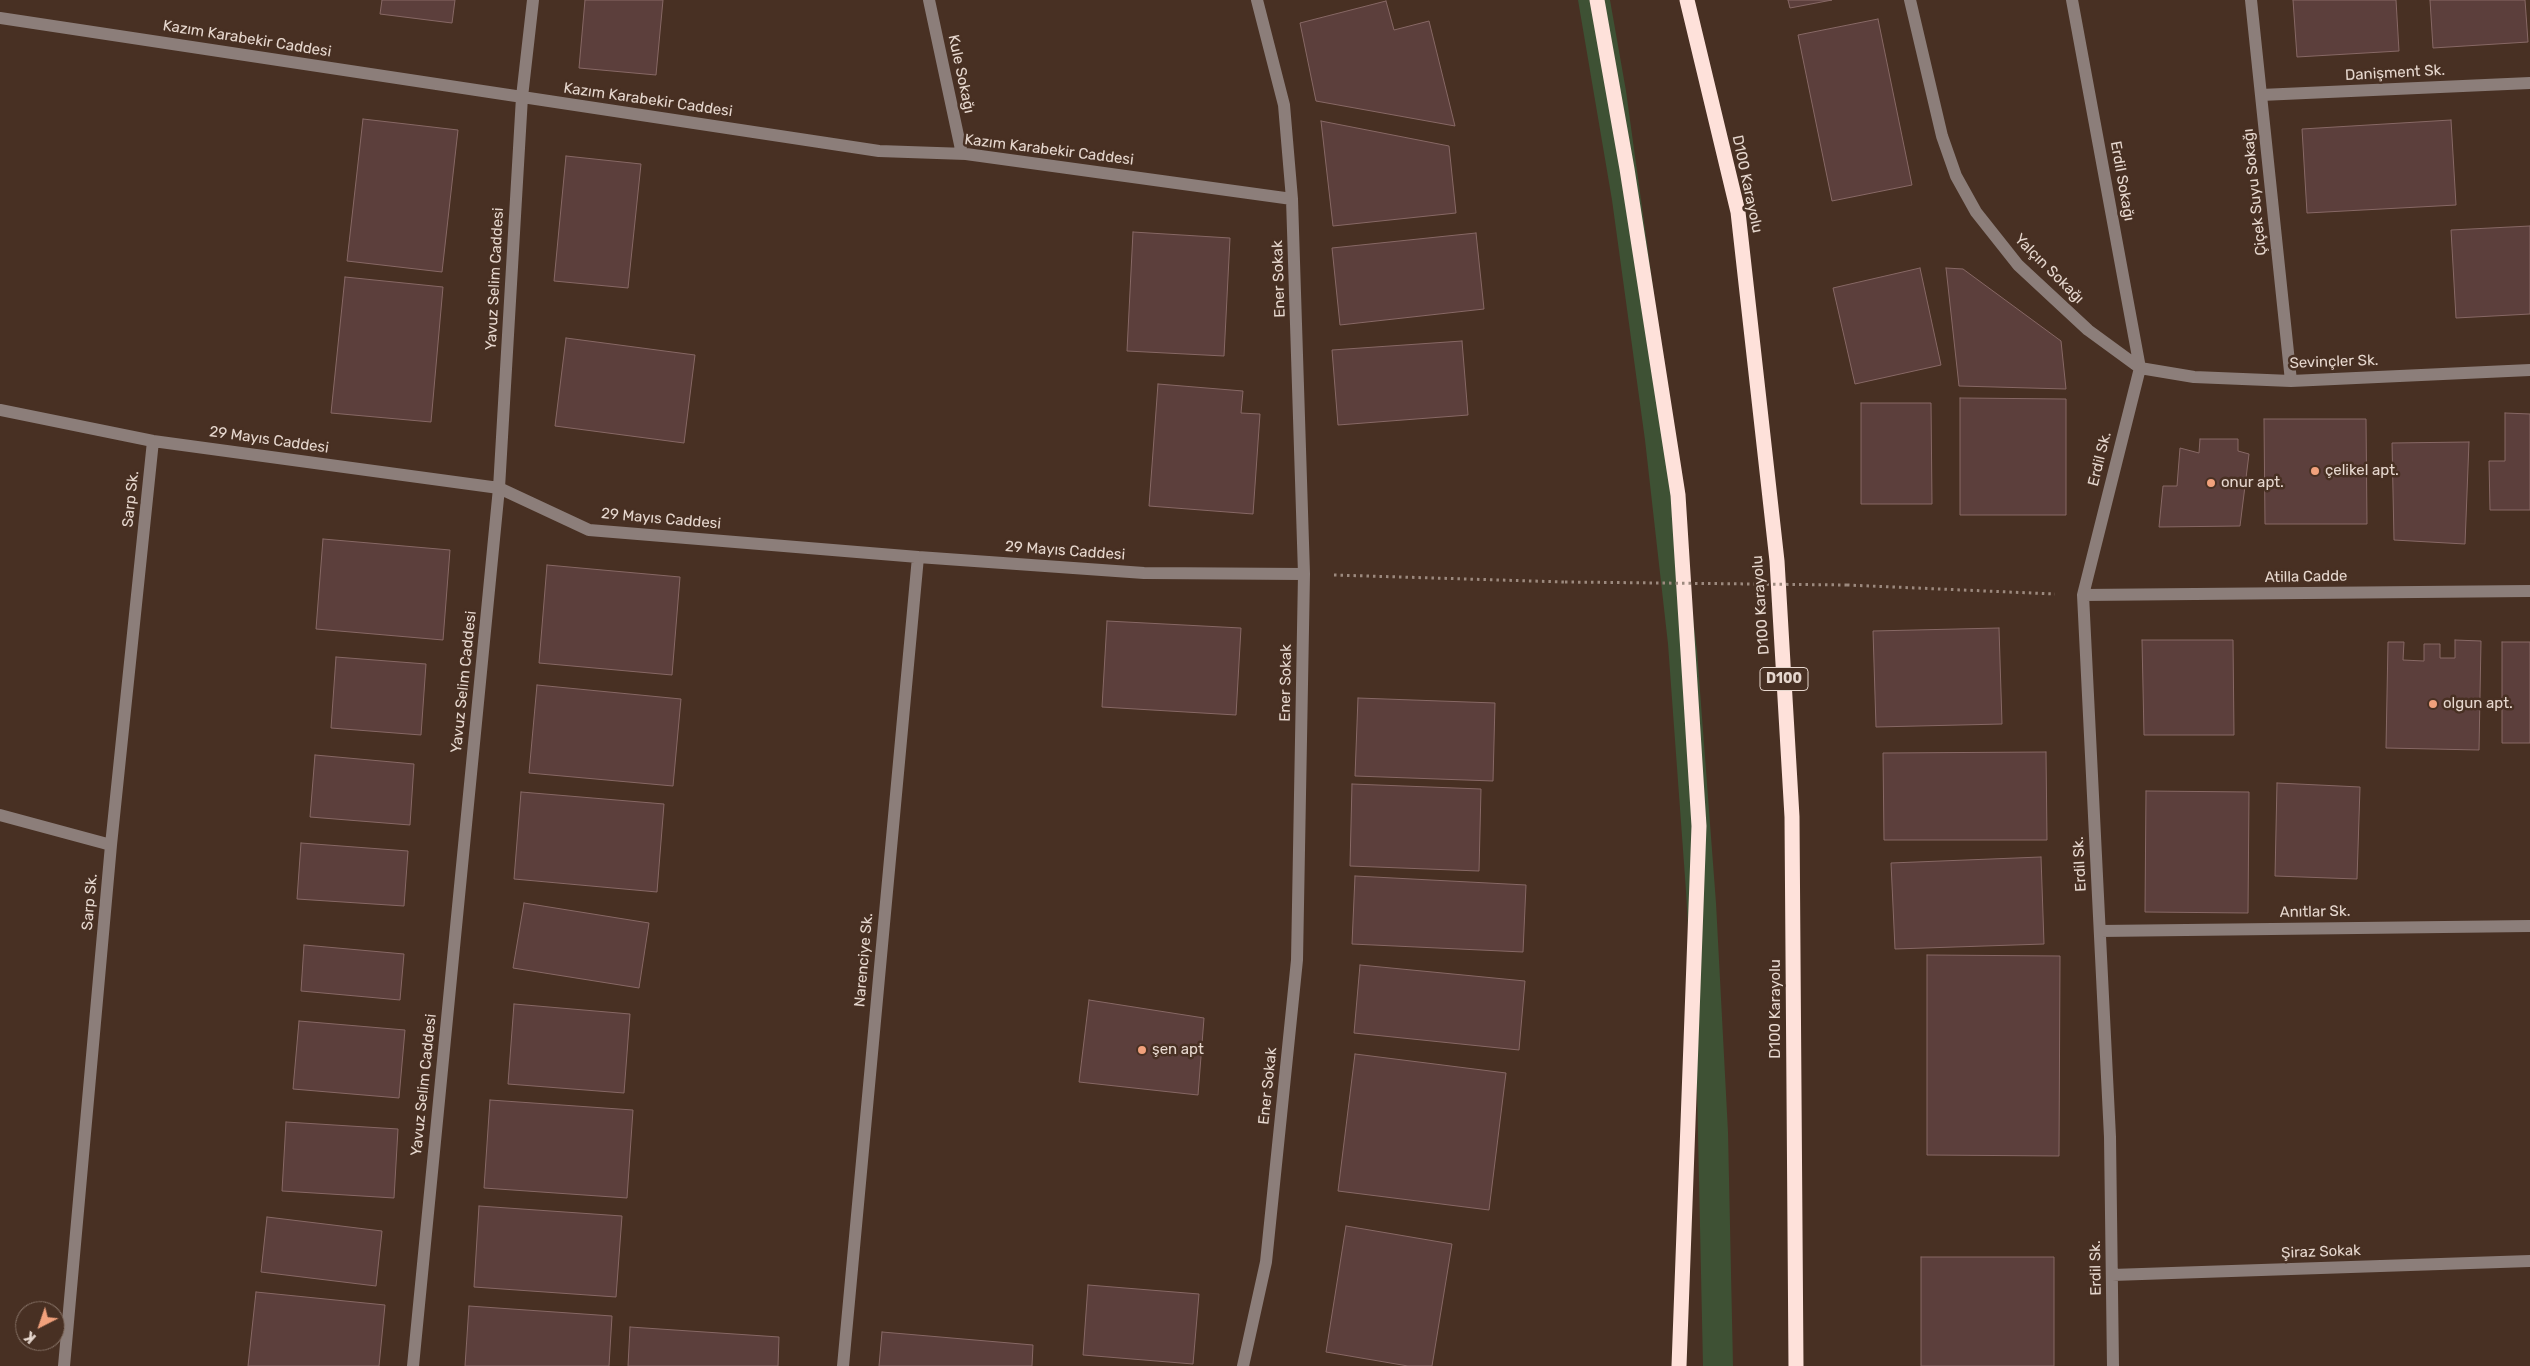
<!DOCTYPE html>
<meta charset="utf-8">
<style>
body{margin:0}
#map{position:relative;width:2530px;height:1366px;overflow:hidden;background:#483023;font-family:Rubik,sans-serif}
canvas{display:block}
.north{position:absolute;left:15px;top:1301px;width:50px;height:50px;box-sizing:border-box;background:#483023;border:1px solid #877367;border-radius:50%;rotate:221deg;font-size:14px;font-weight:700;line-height:20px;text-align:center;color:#e6d7ce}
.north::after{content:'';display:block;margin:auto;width:18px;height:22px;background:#f1a17c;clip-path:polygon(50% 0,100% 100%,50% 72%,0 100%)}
</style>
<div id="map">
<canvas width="2530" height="1366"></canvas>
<div class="north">K</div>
</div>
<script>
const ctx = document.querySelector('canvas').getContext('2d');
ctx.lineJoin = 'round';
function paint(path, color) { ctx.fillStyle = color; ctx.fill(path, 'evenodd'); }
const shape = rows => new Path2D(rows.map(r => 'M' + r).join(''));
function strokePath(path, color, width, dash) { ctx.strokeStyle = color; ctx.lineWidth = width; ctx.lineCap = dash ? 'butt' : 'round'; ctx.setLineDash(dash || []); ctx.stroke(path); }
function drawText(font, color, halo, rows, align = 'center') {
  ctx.font = font + ' Rubik,sans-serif'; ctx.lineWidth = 5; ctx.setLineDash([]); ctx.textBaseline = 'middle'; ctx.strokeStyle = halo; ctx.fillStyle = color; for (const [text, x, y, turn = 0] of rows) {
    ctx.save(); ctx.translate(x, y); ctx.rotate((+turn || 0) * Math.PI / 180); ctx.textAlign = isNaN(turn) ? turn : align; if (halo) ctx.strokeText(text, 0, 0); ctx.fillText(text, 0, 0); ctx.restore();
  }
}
const green = shape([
 [1578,0,1610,0,1626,91,1653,287,1697,651,1716,903,1728,1132,1733,1366,1703,1366,1697,1087,1686,891,1668,644,1645,440,1612,200]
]);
const building = shape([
 [382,0,455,0,452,23,380,14,382,0],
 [585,0,663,0,656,75,579,68,585,0],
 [1788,0,1832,0,1790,8,1788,0],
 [2293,0,2396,0,2399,51,2297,57,2293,0],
 [2430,0,2525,0,2528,42,2433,48,2430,0],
 [1386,1,1394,30,1429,21,1455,126,1316,101,1300,23,1386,1],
 [1878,19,1912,185,1832,201,1798,35,1878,19],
 [363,119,458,130,442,272,347,261,363,119],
 [2451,120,2456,205,2307,213,2302,129,2451,120],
 [1321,121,1449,146,1456,213,1333,226,1321,121],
 [566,156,641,164,628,288,554,281,566,156],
 [2530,226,2530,314,2456,318,2451,230,2530,226],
 [1133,232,1230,238,1224,356,1127,351,1133,232],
 [1476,233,1484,309,1340,325,1332,248,1476,233],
 [1920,268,1941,365,1855,384,1833,288,1920,268],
 [1946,268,1963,269,2061,341,2066,389,1959,386,1946,268],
 [345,277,443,287,431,422,331,413,345,277],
 [566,338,695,355,684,443,555,426,566,338],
 [1462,341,1468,415,1338,425,1332,350,1462,341],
 [1158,384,1243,391,1241,413,1260,414,1253,514,1149,506,1158,384],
 [1960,398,2066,399,2066,515,1960,515,1960,398],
 [1861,403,1931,403,1932,504,1861,504,1861,403],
 [2505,413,2530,414,2530,510,2490,510,2489,461,2505,461,2505,413],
 [2264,419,2366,419,2367,524,2265,524,2264,419],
 [2200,439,2238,439,2238,451,2249,454,2240,526,2159,527,2163,486,2177,486,2180,448,2199,453,2200,439],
 [2469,442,2465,544,2394,540,2392,443,2469,442],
 [323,539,450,550,443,640,316,629,323,539],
 [547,565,680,577,672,675,539,663,547,565],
 [1107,621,1241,628,1236,715,1102,707,1107,621],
 [1999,628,2002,724,1876,727,1873,631,1999,628],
 [2142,640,2233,640,2234,735,2144,735,2142,640],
 [2455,640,2481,641,2479,750,2386,748,2388,642,2404,642,2403,660,2424,661,2424,644,2440,644,2440,658,2455,658,2455,640],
 [2502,642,2530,642,2530,743,2502,743,2502,642],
 [336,657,426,664,421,735,331,728,336,657],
 [537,685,681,699,673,786,529,773,537,685],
 [1358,698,1495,703,1493,781,1355,776,1358,698],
 [2046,752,2047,840,1884,840,1883,753,2046,752],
 [315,755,414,764,410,825,310,817,315,755],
 [2277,783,2360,787,2357,879,2275,876,2277,783],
 [1352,784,1481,789,1479,871,1350,866,1352,784],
 [2146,791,2249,792,2248,913,2145,912,2146,791],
 [521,792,664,804,657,892,514,879,521,792],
 [301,843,408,851,404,906,297,899,301,843],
 [2041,857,2044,944,1895,949,1891,863,2041,857],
 [1355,876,1526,885,1523,952,1352,944,1355,876],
 [524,903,649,923,639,988,513,968,524,903],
 [304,945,404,954,400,1000,301,991,304,945],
 [1927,955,2060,956,2059,1156,1927,1155,1927,955],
 [1360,965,1525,981,1519,1050,1354,1033,1360,965],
 [1089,1000,1204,1018,1198,1095,1079,1082,1089,1000],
 [514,1004,630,1014,624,1093,508,1084,514,1004],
 [299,1021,405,1030,399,1098,293,1089,299,1021],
 [1355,1054,1506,1073,1489,1210,1338,1191,1355,1054],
 [490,1100,633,1110,627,1198,484,1188,490,1100],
 [286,1122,398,1129,394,1198,282,1191,286,1122],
 [479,1206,622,1216,616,1297,474,1287,479,1206],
 [267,1217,382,1231,376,1286,261,1272,267,1217],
 [1346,1226,1452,1244,1432,1366,1408,1366,1326,1352,1346,1226],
 [1921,1257,2054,1257,2054,1366,1921,1366,1921,1257],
 [1088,1285,1199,1294,1193,1364,1083,1355,1088,1285],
 [256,1292,385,1305,379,1366,248,1366,256,1292],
 [469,1306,612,1316,609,1366,465,1366,469,1306],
 [630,1327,779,1337,778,1366,628,1366,630,1327],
 [882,1332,1033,1345,1032,1366,879,1366,882,1332]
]);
const path = shape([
 [1334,575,1565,582],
 [1847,585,2055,594]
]);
const minor = shape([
 [929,0,962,154],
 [1910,0,1942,136,1956,176,1976,212,2018,265,2088,330,2140,368,2194,377,2291,381,2530,370],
 [2072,0,2140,368,2083,595,2110,1137,2113,1366],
 [2251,0,2291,381],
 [0,18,879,151,966,154,1292,199],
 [2261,95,2530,83],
 [0,410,153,441,499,488,589,530,918,557,1144,573,1304,574],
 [2083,595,2530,591],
 [0,815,111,845],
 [2100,931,2530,926],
 [2112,1275,2530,1261],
 [64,1366,111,845,153,441],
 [413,1366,499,488,522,97,533,0],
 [843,1366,918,557],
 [1243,1366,1266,1262,1297,960,1304,574,1292,199,1284,105,1257,0]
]);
const highway = shape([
 [1597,0,1627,169,1678,495,1699,826,1679,1366],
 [1687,0,1738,212,1777,561,1792,817,1796,1366]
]);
const pathBridge = shape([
 [1565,582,1847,585]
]);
const markers = [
 [2315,471,5,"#f1a17c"],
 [2211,483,5,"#f1a17c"],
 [2433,704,5,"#f1a17c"],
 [1142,1050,5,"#f1a17c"]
];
const shields = [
 [1784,679,48]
];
const shieldNames = [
 ["D100",1784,679]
];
const streetNames = [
 ["Kazım Karabekir Caddesi",247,39,9],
 ["Danişment Sk.",2395,73,-3],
 ["Kule Sokağı",961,74,78],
 ["Kazım Karabekir Caddesi",648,100,8],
 ["Kazım Karabekir Caddesi",1049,150,7],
 ["Erdil Sokağı",2122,181,80],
 ["D100 Karayolu",1747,184,78],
 ["Çiçek Suyu Sokağı",2255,192,-96],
 ["Yalçın Sokağı",2049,269,45],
 ["Yavuz Selim Caddesi",495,279,-87],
 ["Ener Sokak",1279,279,-92],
 ["Sevinçler Sk.",2334,362,-2],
 ["29 Mayıs Caddesi",269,440,8],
 ["Erdil Sk.",2100,459,-76],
 ["Sarp Sk.",131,499,-84],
 ["29 Mayıs Caddesi",661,519,5],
 ["29 Mayıs Caddesi",1065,551,4],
 ["Atilla Cadde",2306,577,-1],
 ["D100 Karayolu",1761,605,-94],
 ["Yavuz Selim Caddesi",464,682,-84],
 ["Ener Sokak",1286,683,-89],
 ["Erdil Sk.",2080,864,-93],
 ["Sarp Sk.",90,902,-85],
 ["Anıtlar Sk.",2315,912,-1],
 ["Narenciye Sk.",864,960,-85],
 ["D100 Karayolu",1776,1009,-90],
 ["Yavuz Selim Caddesi",424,1085,-84],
 ["Ener Sokak",1268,1086,-84],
 ["Şiraz Sokak",2321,1252,-2],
 ["Erdil Sk.",2096,1268,-91]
];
const poiNames = [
 ["çelikel apt.",2325,471],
 ["onur apt.",2221,483],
 ["olgun apt.",2443,704],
 ["şen apt",1152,1050]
];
paint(green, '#3e5134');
paint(building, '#5c3f3c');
strokePath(building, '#876865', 1);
strokePath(path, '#9c897e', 3, [2.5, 4]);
strokePath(minor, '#8c7e7a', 12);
strokePath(highway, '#fee1da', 15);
strokePath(pathBridge, '#9c897e', 3, [2.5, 4]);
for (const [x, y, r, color] of markers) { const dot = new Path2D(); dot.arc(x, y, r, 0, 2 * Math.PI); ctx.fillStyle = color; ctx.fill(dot); strokePath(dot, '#483023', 2); }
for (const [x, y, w] of shields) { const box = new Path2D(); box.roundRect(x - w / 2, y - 11.5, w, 23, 4); ctx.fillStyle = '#483023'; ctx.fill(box); strokePath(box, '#e6d7ce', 1); }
drawText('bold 14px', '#e6d7ce', null, shieldNames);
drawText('15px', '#e6d7ce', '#483023', streetNames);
drawText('15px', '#e6d7ce', '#483023', poiNames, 'left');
</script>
